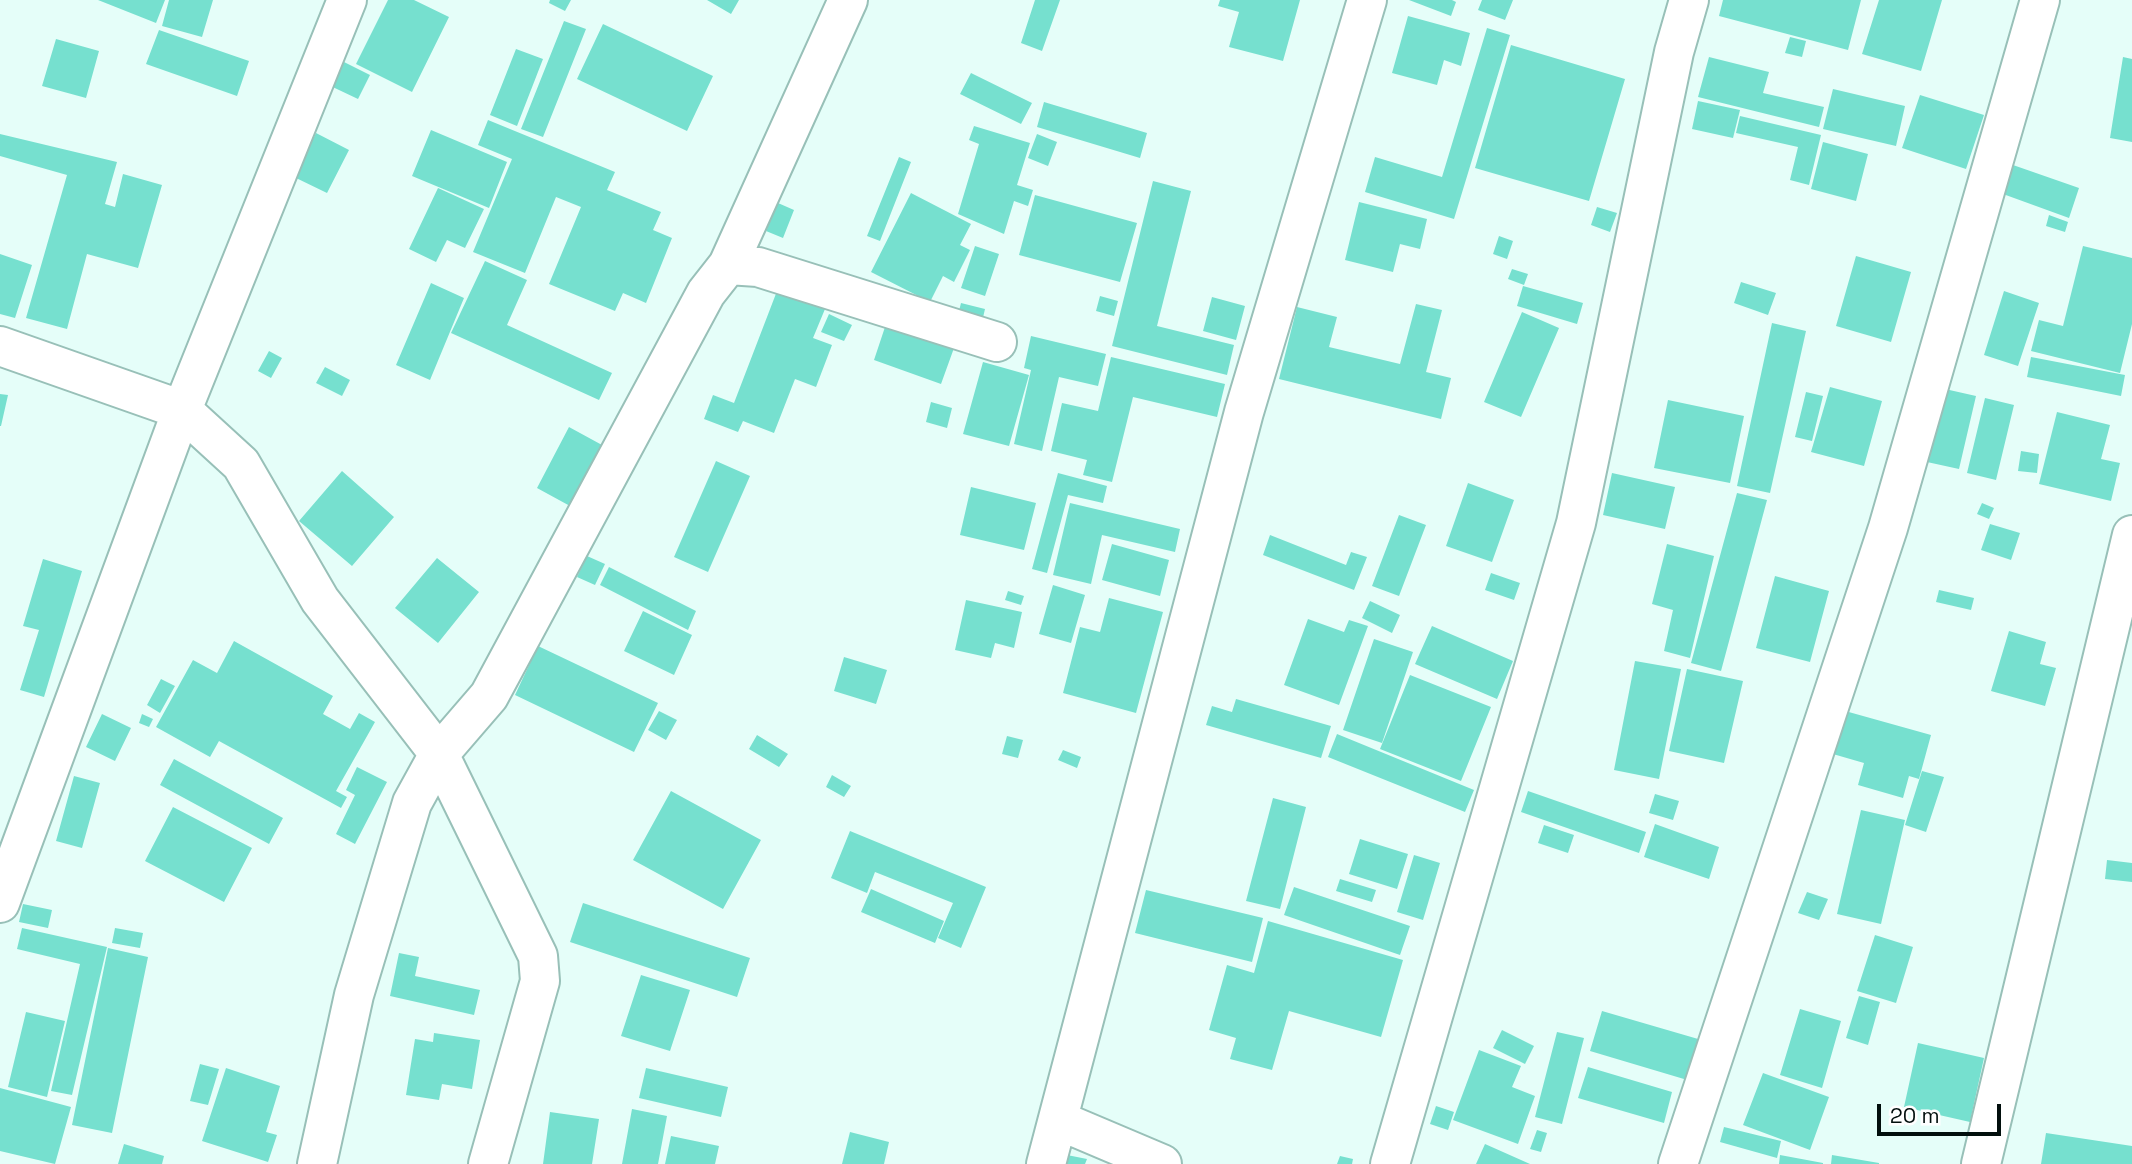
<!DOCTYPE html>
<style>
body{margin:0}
#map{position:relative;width:2132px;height:1164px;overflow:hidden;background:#e5fef9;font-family:"Space Grotesk",sans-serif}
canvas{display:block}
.scale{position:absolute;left:1877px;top:1104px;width:124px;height:32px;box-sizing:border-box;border:4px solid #020f0d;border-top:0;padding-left:9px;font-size:21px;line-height:24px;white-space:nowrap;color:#020f0d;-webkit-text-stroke:5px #fff;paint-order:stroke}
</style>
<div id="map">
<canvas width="2132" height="1164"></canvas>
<div class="scale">20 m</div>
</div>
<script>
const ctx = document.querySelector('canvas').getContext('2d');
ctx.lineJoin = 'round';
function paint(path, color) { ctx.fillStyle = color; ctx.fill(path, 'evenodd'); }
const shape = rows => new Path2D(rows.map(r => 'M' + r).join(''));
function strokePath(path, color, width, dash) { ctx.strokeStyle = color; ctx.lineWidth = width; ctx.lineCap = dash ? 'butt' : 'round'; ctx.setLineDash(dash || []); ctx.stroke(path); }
const building = shape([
 [98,0,165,0,156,23],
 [169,0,213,0,202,37,162,26],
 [388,0,414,0,449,17,412,92,356,64],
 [550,0,571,0,565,11,549,3],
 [707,0,739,0,731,14],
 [1035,0,1060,0,1042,51,1021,43],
 [1220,0,1300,0,1283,61,1229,47,1239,12,1218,6],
 [1409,0,1452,0,1456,2,1451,16],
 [1482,0,1513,0,1505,20,1478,10],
 [1723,0,1861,0,1848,50,1719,16],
 [1879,0,1942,0,1921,71,1862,54],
 [1408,16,1470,33,1461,66,1444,60,1437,85,1392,73],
 [564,21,586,29,543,137,521,129],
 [603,24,713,76,687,131,577,79],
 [1487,28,1510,35,1454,219,1365,192,1375,157,1442,177],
 [159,30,249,61,237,96,146,64],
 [1790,37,1806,41,1802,57,1785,53],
 [56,39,99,51,86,98,42,86],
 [1511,45,1625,79,1589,201,1475,168],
 [516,49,543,59,517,126,490,115],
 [332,56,370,75,358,99,320,81],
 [1709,57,1769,72,1763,93,1824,107,1819,127,1698,97],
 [2123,57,2132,59,2132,142,2110,138],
 [971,73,1032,103,1021,124,960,94],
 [1833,89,1905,106,1896,146,1823,129],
 [1920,95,1984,115,1966,169,1902,148],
 [1698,101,1740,110,1733,138,1692,129],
 [1044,102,1147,133,1140,158,1037,127],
 [1740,116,1821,135,1809,185,1790,180,1798,147,1736,133],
 [488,120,615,172,607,190,661,212,653,230,672,238,646,303,623,293,615,311,549,284,581,207,556,197,525,273,473,252,512,159,478,145],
 [974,126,1030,143,1017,185,1033,190,1028,206,1014,201,1004,234,958,214,979,144,969,140],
 [431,130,507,162,489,208,412,176],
 [316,133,349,150,327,193,294,177],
 [0,134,117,162,105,204,115,207,123,174,162,185,138,268,87,254,67,329,26,318,67,175,0,156],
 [1037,134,1057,142,1048,166,1028,158],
 [1823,142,1868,154,1856,201,1811,189],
 [899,157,911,162,880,241,867,236],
 [2013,165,2079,188,2069,218,2003,194],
 [1153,181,1191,191,1157,326,1234,345,1227,375,1112,346],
 [438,188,484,209,465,248,447,240,436,262,409,249],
 [911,193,971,224,960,245,970,250,954,282,943,276,930,302,871,272],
 [1035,195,1137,223,1120,282,1019,255],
 [1359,202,1427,219,1420,249,1400,244,1393,272,1345,260],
 [778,203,794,210,783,238,766,231],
 [1597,207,1617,213,1610,232,1591,225],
 [2049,215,2068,222,2065,232,2046,226],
 [1499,236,1513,241,1507,259,1493,254],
 [975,246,999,254,985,296,961,288],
 [2083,246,2132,258,2132,324,2120,373,2031,351,2039,320,2063,326],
 [0,254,32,265,15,318,0,314],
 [1856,256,1911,272,1891,342,1836,326],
 [485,261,527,280,507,325,612,373,599,400,451,333],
 [1512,269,1528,274,1524,285,1508,279],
 [1741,282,1776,293,1768,315,1734,303],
 [431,283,464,298,430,380,396,365],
 [1523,286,1583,303,1577,324,1517,306],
 [777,291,825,309,813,338,832,345,816,387,795,379,774,433,743,421,738,432,704,419,713,395,734,403],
 [2004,291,2039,303,2018,366,1984,355],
 [1100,296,1118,301,1114,316,1096,311],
 [1212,297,1245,306,1236,340,1203,331],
 [961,303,985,309,981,326,957,319],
 [1416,304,1442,310,1426,372,1451,378,1441,419,1279,379,1297,307,1337,317,1329,347,1400,364],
 [1522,312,1559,328,1521,417,1484,402],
 [829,314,852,325,844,341,821,332],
 [1772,323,1806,331,1770,493,1737,486],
 [886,324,954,348,941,384,874,360],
 [1031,336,1106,354,1098,386,1059,377,1042,451,1014,444,1031,370,1024,368],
 [269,351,282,358,271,378,258,371],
 [1111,357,1225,384,1217,417,1133,397,1112,482,1083,475,1087,460,1051,451,1062,403,1098,411],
 [2031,357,2125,375,2121,396,2027,377],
 [983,362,1029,375,1009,446,963,434],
 [325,367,350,380,342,396,316,383],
 [1830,387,1882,401,1864,466,1811,452],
 [1945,389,1976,396,1959,469,1927,462],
 [1806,392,1823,396,1812,441,1795,437],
 [0,394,8,395,1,426,0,426],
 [1985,398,2014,405,1996,480,1967,473],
 [1668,400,1744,416,1730,483,1654,468],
 [931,402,952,408,947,428,926,422],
 [2057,412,2110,425,2101,459,2120,463,2111,501,2039,484],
 [569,427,602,445,570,506,537,488],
 [2021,451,2039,454,2037,473,2018,471],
 [716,461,750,476,708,572,674,557],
 [342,471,394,517,352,566,299,521],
 [1058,473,1107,486,1103,503,1068,495,1047,573,1032,569],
 [1612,473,1675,487,1665,529,1603,515],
 [1468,483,1514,500,1492,562,1446,546],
 [971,487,1036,503,1024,550,960,535],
 [1737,493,1767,500,1721,671,1691,663],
 [1070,503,1180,529,1175,552,1102,535,1091,584,1053,575],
 [1982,503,1994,508,1989,519,1977,514],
 [1399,515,1426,525,1399,596,1372,586],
 [1990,524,2020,533,2011,560,1981,550],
 [1270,535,1346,565,1351,552,1367,557,1354,590,1263,555],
 [1112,544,1169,560,1160,596,1102,580],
 [1667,544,1714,556,1690,658,1664,651,1673,610,1652,604],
 [587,556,605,564,595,585,577,577],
 [437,558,479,592,438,643,395,608],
 [43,559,82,571,44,697,20,690,39,630,23,626],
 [609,567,696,611,688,630,600,585],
 [1491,573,1520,583,1514,600,1485,590],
 [1775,576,1829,591,1810,662,1756,648],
 [1053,585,1085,595,1071,643,1039,634],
 [1939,590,1974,598,1971,610,1936,602],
 [1008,591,1024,596,1021,605,1005,600],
 [1109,598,1163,612,1136,713,1063,693,1080,627,1100,632],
 [966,600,1022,612,1014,648,995,643,991,658,955,650],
 [1370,601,1400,615,1392,633,1362,618],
 [643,611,692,635,674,675,624,651],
 [1308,619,1344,632,1349,620,1368,626,1339,705,1284,685],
 [1432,626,1513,661,1497,699,1415,664],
 [2009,631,2046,642,2040,664,2056,668,2045,706,1991,691],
 [1374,639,1413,652,1382,743,1343,730],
 [234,641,333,696,323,714,350,729,359,713,375,722,336,791,347,797,341,808,219,741,210,757,156,727,193,660,217,673],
 [538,646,658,703,634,752,515,695],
 [844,657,887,670,876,704,834,691],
 [1635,661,1681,669,1659,779,1614,770],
 [1687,669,1743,681,1724,763,1669,751],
 [1410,675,1491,707,1461,781,1380,749],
 [161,679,175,686,160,713,147,705],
 [1236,699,1331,726,1321,758,1206,725,1212,706,1232,712],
 [1838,709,1931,735,1919,779,1909,776,1903,798,1858,785,1864,763,1826,752],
 [659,711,677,720,666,740,648,730],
 [102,714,131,728,115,761,86,747],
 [142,714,153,719,149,727,139,723],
 [1337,734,1474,790,1465,812,1328,757],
 [757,735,788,754,779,767,749,749],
 [1007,736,1023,740,1018,758,1002,754],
 [1063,750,1081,757,1077,768,1058,760],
 [174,759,283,818,269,844,160,785],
 [357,767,387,782,355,844,336,834,355,795,346,790],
 [1922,771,1944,777,1926,832,1905,825],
 [832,775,851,786,844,797,826,787],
 [74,776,100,783,82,848,56,841],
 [671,791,761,840,723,909,633,860],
 [1528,791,1646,832,1639,853,1521,812],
 [1655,794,1679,801,1673,820,1649,813],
 [1273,798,1306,807,1280,909,1246,901],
 [173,807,252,848,224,902,145,861],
 [1861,810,1905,820,1881,924,1837,914],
 [1655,824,1719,847,1709,879,1644,857],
 [1544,825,1574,835,1568,853,1538,843],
 [850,831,986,887,961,948,938,938,953,903,875,872,867,893,831,878],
 [1360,839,1408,854,1397,889,1349,874],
 [1414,855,1440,863,1423,920,1397,912],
 [2107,860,2132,863,2132,882,2105,879],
 [1340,879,1376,890,1372,902,1336,891],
 [1294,887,1410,926,1400,955,1284,915],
 [871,889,944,921,935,943,861,912],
 [1146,890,1263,918,1252,962,1135,933],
 [1807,892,1828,899,1819,920,1798,913],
 [583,903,750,958,737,997,570,942],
 [23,904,52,910,48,928,19,922],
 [1268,921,1403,960,1381,1037,1289,1011,1272,1070,1230,1059,1236,1038,1209,1030,1227,965,1254,973],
 [22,928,107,947,72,1095,51,1091,80,964,17,949],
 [115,928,143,933,140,948,112,943],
 [1875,935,1913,947,1896,1003,1857,991],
 [108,948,148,957,112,1133,72,1125],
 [399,953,419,957,415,976,480,990,474,1015,390,996],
 [641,975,690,990,670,1051,621,1036],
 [1859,996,1880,1002,1868,1045,1846,1038],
 [1800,1009,1841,1021,1822,1088,1780,1075],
 [1602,1011,1705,1041,1694,1082,1590,1051],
 [26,1012,65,1021,47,1097,8,1087],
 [1502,1030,1534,1046,1525,1064,1493,1048],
 [1557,1032,1584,1038,1562,1124,1535,1117],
 [434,1033,480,1040,472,1089,442,1084,439,1100,406,1095,415,1039,433,1042],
 [1918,1043,1984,1058,1970,1122,1904,1107],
 [1479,1050,1521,1066,1512,1087,1535,1096,1518,1144,1453,1120],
 [200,1064,219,1069,208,1105,190,1101],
 [1588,1067,1672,1092,1664,1123,1578,1098],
 [226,1068,280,1086,266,1132,277,1135,268,1162,202,1141],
 [646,1068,728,1087,721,1117,639,1098],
 [1763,1073,1829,1097,1810,1150,1743,1125],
 [0,1088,71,1107,55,1164,0,1151],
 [1436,1106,1454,1112,1448,1130,1430,1124],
 [632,1109,667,1116,658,1164,622,1164],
 [550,1112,599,1119,592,1164,543,1164],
 [1724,1127,1781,1141,1777,1158,1720,1142],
 [1537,1130,1547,1133,1541,1152,1530,1149],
 [850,1132,889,1142,884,1164,842,1164],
 [2046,1133,2132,1146,2132,1164,2041,1164],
 [671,1136,719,1146,715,1164,665,1164],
 [124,1144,164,1156,162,1164,118,1164],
 [1485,1144,1530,1164,1476,1164],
 [1067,1155,1087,1159,1085,1164,1065,1164],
 [1780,1155,1823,1163,1823,1164,1779,1164],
 [1832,1155,1879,1163,1879,1164,1831,1164],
 [1340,1156,1353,1159,1352,1164,1337,1164]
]);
const minor = shape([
 [728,265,758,267,997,342],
 [0,346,182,410,241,464,320,600,439,754,538,956,540,981,488,1164],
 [0,903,182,410,347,0],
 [1058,1120,1162,1164],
 [317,1164,354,995,412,803,439,754,489,696,706,293,728,265,848,0],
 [1046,1164,1244,412,1367,0],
 [1390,1164,1576,523,1674,52,1689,0],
 [1678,1164,1888,528,2040,0],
 [1981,1164,2132,535]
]);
paint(building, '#76e0cf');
strokePath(minor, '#98c0b8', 42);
strokePath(minor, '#fff', 38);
</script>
